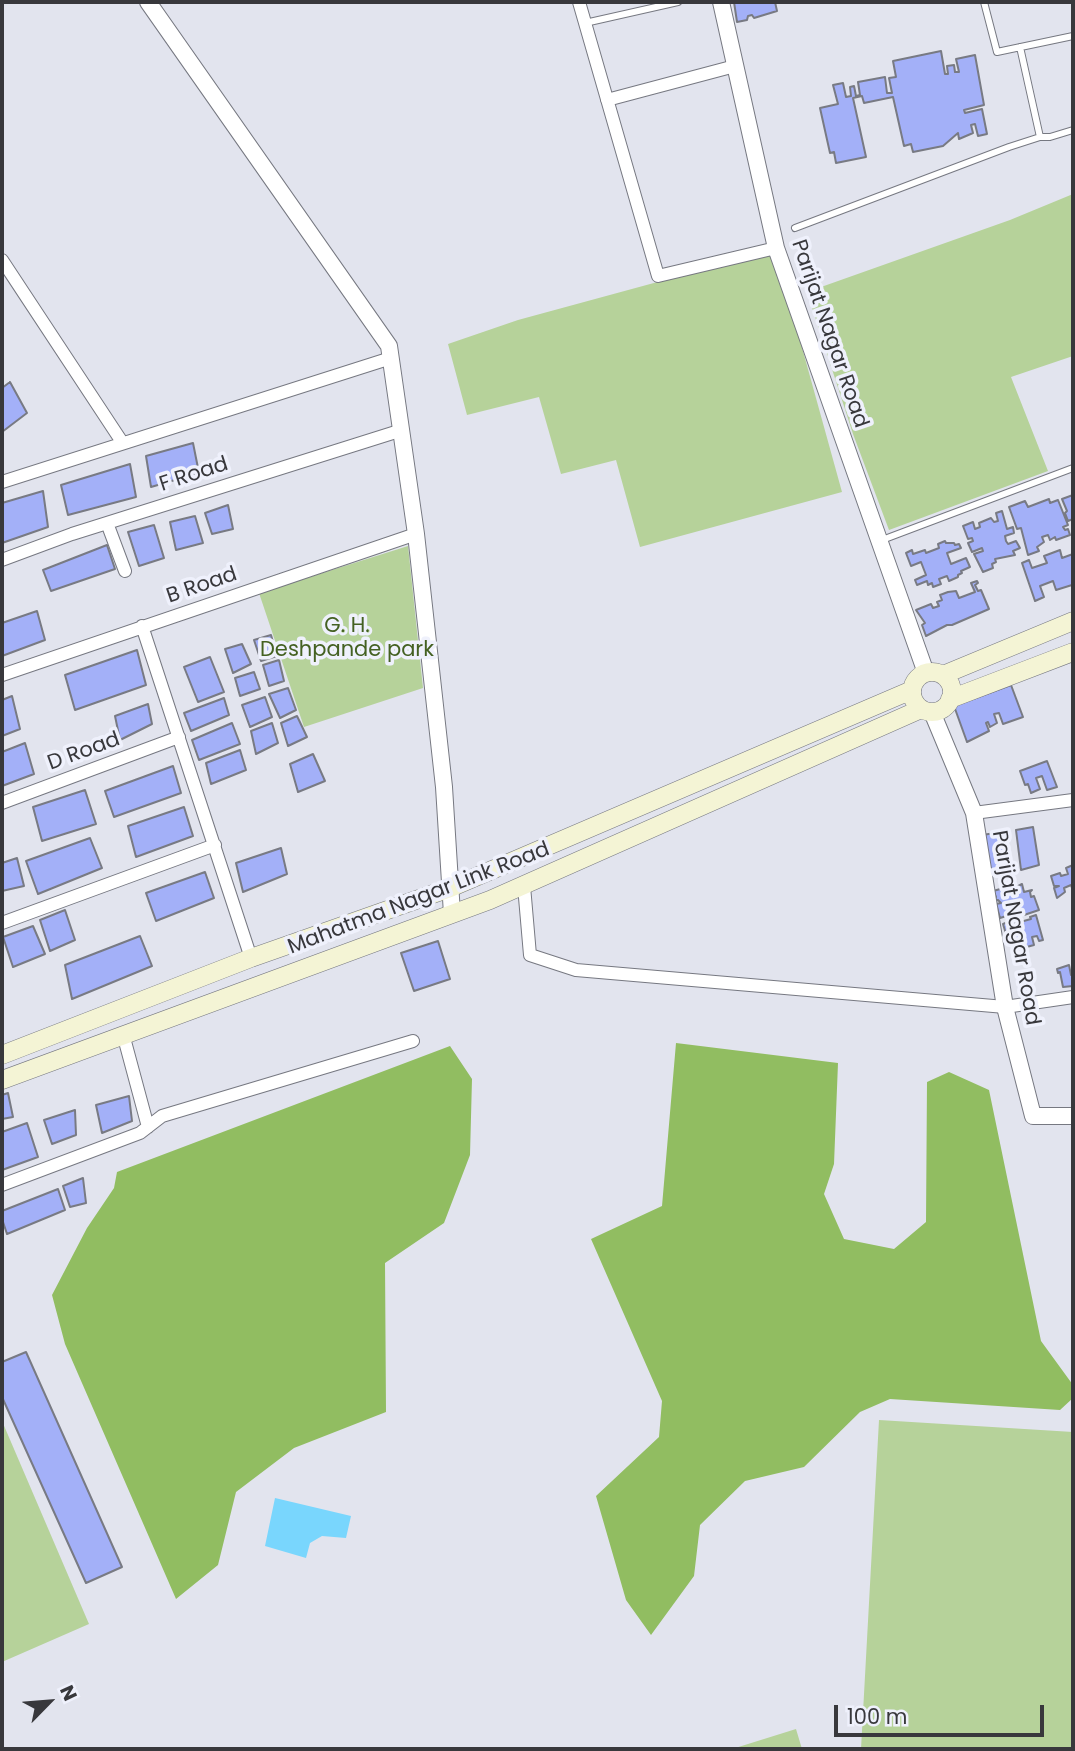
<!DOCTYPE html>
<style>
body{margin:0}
#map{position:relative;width:1075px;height:1751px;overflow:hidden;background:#e2e4ee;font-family:Poppins,sans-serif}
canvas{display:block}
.frame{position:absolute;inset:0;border:4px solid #38383c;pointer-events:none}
.north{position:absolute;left:14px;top:1667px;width:70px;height:70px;-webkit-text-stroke:5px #eff1fc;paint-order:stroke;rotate:65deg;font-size:19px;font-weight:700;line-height:28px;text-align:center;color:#38383c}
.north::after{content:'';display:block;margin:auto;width:24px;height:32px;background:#38383c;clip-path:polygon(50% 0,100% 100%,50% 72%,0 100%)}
.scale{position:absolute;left:834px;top:1705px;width:210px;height:32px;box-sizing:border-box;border:4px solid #38383c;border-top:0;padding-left:9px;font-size:21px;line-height:24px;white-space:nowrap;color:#38383c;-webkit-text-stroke:5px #eff1fc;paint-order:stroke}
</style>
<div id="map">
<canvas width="1075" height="1751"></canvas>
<div class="frame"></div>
<div class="north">N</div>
<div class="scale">100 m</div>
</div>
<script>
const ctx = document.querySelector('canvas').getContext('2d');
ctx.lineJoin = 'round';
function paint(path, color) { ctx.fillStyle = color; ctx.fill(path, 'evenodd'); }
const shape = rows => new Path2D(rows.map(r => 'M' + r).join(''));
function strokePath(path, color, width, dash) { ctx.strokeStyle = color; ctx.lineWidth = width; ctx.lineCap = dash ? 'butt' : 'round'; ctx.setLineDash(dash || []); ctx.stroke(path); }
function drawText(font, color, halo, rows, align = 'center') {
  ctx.font = font + ' Poppins,sans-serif'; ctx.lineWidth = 7; ctx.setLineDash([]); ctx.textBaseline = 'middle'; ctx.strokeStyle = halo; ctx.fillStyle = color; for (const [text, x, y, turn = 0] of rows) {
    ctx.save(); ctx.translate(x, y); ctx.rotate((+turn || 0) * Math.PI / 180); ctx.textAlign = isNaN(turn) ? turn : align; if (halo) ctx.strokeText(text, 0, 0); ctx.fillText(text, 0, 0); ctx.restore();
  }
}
const green = shape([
 [1073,194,1073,356,1011,377,1048,471,889,530,853,434,807,292,1010,220],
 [775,250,842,492,640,547,616,460,561,474,539,397,467,415,448,344,518,320],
 [408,546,423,688,304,727,259,593],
 [879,1420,1073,1432,1073,1749,861,1749],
 [2,1421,89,1624,2,1662],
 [796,1729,802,1749,732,1749]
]);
const forest = shape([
 [676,1043,838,1063,834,1164,824,1194,844,1239,894,1249,926,1222,927,1082,949,1072,989,1090,1041,1341,1073,1385,1073,1398,1060,1410,890,1399,860,1412,804,1467,745,1481,700,1525,694,1576,651,1635,626,1600,596,1496,659,1437,662,1401,591,1239,662,1206],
 [450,1046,472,1079,470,1155,444,1223,385,1263,386,1412,294,1448,236,1492,218,1565,176,1599,65,1344,52,1295,87,1228,114,1188,117,1172]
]);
const water = shape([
 [275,1498,351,1516,346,1538,322,1536,310,1543,306,1558,265,1546]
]);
const building = shape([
 [734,2,775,2,777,11,754,18,752,15,748,16,747,20,737,22,734,2],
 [941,51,945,74,948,74,947,66,954,65,955,72,959,72,956,59,975,55,984,105,964,110,965,113,982,109,987,134,978,136,975,124,971,125,973,133,959,139,958,133,943,146,913,152,911,144,904,146,893,97,864,103,862,96,853,98,866,157,836,163,834,152,830,153,820,108,838,104,833,85,843,83,846,97,851,96,850,87,854,86,856,96,860,95,858,82,885,77,887,93,892,93,889,78,896,77,893,61,941,51],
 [10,382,27,413,2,432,2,388,10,382],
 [193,443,199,473,151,487,146,456,193,443],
 [130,464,136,497,68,515,61,485,130,464],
 [43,491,48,527,2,543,2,503,43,491],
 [1073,495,1073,519,1068,521,1065,513,1067,511,1062,499,1073,495],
 [1049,499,1050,503,1058,500,1068,525,1063,527,1065,530,1068,529,1070,535,1056,540,1055,537,1050,540,1048,535,1042,537,1044,542,1037,547,1039,551,1028,555,1021,528,1017,529,1009,507,1025,501,1028,507,1049,499],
 [228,505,233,529,212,534,205,513,228,505],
 [1002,511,1007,529,1013,527,1014,533,1005,536,1006,541,1008,544,1016,541,1020,548,1013,551,1015,555,995,559,996,562,992,564,993,568,983,572,974,554,983,551,982,548,972,552,968,543,973,541,972,538,968,539,963,526,973,522,975,529,980,527,979,523,991,518,994,522,998,521,996,513,1002,511],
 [195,516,203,543,176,550,170,522,195,516],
 [154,525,164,558,139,566,128,532,154,525],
 [945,541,946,543,954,543,955,545,959,544,961,548,947,553,951,564,966,558,970,567,961,571,962,573,958,575,958,577,949,581,947,576,939,579,941,584,933,587,932,583,928,585,927,581,917,585,915,580,926,575,921,562,911,566,906,553,912,550,913,554,925,550,926,553,939,548,938,544,945,541],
 [107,545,115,569,51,591,43,570,107,545],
 [1060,550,1062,558,1073,554,1072,585,1056,590,1053,581,1040,586,1044,597,1035,601,1022,563,1029,560,1032,568,1047,563,1044,556,1060,550],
 [977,581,978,583,975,585,978,591,981,590,989,609,952,625,947,625,926,636,922,625,925,623,916,610,931,604,933,608,939,606,937,602,942,600,940,595,948,592,956,591,959,598,975,592,971,583,977,581],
 [37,611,45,640,2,656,2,623,37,611],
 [271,635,277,656,261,661,254,640,271,635],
 [242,644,251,664,233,673,225,649,242,644],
 [137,650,146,685,75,710,65,675,137,650],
 [210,657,224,692,198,702,184,667,210,657],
 [279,660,284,681,269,686,263,665,279,660],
 [254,672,260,689,240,696,235,678,254,672],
 [1011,685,1023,717,1003,724,999,713,994,714,997,723,990,727,988,722,986,723,989,731,967,742,954,706,1011,685],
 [288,688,296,710,280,718,269,694,288,688],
 [12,696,20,729,2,736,2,700,12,696],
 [265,697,272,717,250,727,242,705,265,697],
 [224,698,229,715,191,731,184,713,224,698],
 [148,704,152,724,120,740,115,716,148,704],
 [297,716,307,737,288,746,281,723,297,716],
 [232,723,240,744,199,760,192,740,232,723],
 [272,723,278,743,256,754,251,731,272,723],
 [25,743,34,774,2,786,2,752,25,743],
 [240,750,246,770,211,784,206,763,240,750],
 [313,754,325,781,298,792,290,764,313,754],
 [1047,761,1057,787,1047,790,1042,776,1036,778,1040,789,1031,793,1028,784,1025,785,1020,771,1047,761],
 [173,766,181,793,114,817,105,791,173,766],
 [85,790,96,824,42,841,33,807,85,790],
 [184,807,193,836,136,857,128,826,184,807],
 [1033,827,1039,865,1021,870,1016,830,1033,827],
 [1002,832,1008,861,1007,860,1008,869,989,872,982,835,1002,832],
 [90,838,102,868,38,894,26,861,90,838],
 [281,848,287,874,243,892,236,863,281,848],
 [17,858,24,886,2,891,2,863,17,858],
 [1073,865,1073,891,1071,885,1064,888,1065,892,1057,898,1054,888,1059,886,1054,886,1051,876,1060,873,1061,876,1068,874,1066,868,1073,865],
 [205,872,214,898,156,921,146,893,205,872],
 [1022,884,1024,892,1032,890,1030,892,1031,897,1034,896,1039,910,1024,915,1023,911,1000,918,996,904,1001,903,998,900,995,901,994,898,996,897,993,891,1004,888,1007,892,1022,884],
 [65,910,75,940,50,951,40,920,65,910],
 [1036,915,1043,940,1039,941,1037,936,1032,937,1034,945,1023,948,1022,946,1017,947,1015,942,1009,944,1003,924,1008,922,1009,925,1031,919,1030,917,1036,915],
 [33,926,45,954,13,967,3,937,33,926],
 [140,936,152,966,72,999,65,965,140,936],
 [438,941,450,979,414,991,401,953,438,941],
 [1069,965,1071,975,1073,974,1073,986,1063,987,1060,972,1058,973,1057,969,1069,965],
 [8,1093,13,1117,2,1119,2,1095,8,1093],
 [129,1096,132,1121,102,1133,96,1105,129,1096],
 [75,1110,76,1135,52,1144,44,1120,75,1110],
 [27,1123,38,1157,2,1170,2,1132,27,1123],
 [83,1178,86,1203,70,1207,63,1186,83,1178],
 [58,1189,65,1210,7,1234,2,1219,2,1211,58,1189],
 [26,1352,122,1567,86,1583,2,1397,2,1362,26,1352]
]);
const service = shape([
 [984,2,997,52,1073,36],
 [585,23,678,2],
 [1020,47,1040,137],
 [795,228,1009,147,1040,137,1050,137,1073,130],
 [882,540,1073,468]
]);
const minor = shape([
 [579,2,658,276,776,248],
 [607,100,735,66],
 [2,260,122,442],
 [2,482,391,358],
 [107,523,125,571],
 [2,560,72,534,399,431],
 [142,626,251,958],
 [2,675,416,534],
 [2,803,179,737],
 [974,813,1073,800],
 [524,886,530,955,576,970,1005,1007,1073,997],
 [2,923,215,845],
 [123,1034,148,1127],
 [2,1185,140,1133,162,1116,413,1041]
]);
const tertiary = shape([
 [148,2,389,346,416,534,444,787,452,914],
 [721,2,776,248,926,673],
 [932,712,974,813,1005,1007,1033,1116,1073,1116]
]);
const secondary = shape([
 '912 692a20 20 0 1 1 40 0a20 20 0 1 1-40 0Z',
 [943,675,1073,621],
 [950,699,1073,652],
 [2,1055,251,958,450,888,912,690],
 [2,1080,490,900,921,709]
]);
const streetNames = [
 ["Parijat Nagar Road",829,334,71],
 ["F Road",194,475,-18],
 ["B Road",202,586,-19],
 ["D Road",84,752,-20],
 ["Mahatma Nagar Link Road",419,899,-21],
 ["Parijat Nagar Road",1015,928,80]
];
const parkNames = [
 ["G. H.",347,627],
 ["Deshpande park",347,651]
];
paint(green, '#b6d29a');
paint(forest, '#91bd61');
paint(water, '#79d6fd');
paint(building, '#a3b0f8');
strokePath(building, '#787a83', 2);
strokePath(service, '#767881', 8);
strokePath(minor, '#767881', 14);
strokePath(tertiary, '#767881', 18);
strokePath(secondary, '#767881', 19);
strokePath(service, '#fff', 6);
strokePath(minor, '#fff', 12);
strokePath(tertiary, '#fff', 16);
strokePath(secondary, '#f4f4d5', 18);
drawText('21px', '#38383c', '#eff1fc', streetNames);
drawText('21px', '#446122', '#eff1fc', parkNames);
</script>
